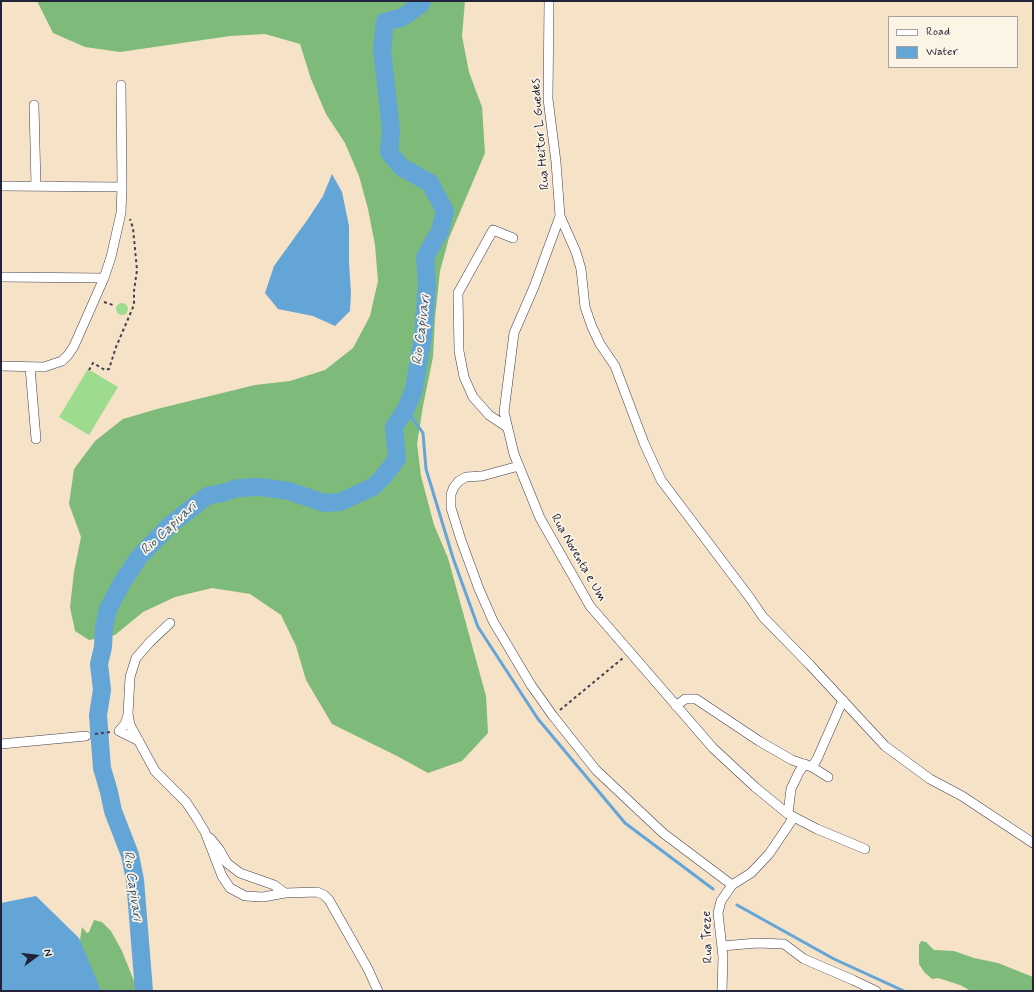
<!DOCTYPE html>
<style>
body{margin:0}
#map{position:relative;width:1034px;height:992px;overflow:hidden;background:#f5e2c7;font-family:Mynerve,sans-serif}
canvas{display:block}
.frame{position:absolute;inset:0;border:2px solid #22223b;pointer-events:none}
.legend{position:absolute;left:888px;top:16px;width:130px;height:52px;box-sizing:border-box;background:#fcf5e5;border:1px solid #a5a1a1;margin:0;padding:5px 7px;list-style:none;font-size:12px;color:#22223b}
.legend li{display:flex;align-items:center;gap:8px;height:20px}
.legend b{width:20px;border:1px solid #a5a1a1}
.north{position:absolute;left:16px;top:936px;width:40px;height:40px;-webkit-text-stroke:3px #fcf5e5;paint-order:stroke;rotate:75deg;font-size:11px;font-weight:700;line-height:16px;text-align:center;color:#22223b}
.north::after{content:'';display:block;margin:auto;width:14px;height:18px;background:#22223b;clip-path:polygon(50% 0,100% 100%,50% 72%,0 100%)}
</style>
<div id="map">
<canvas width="1034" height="992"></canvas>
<div class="frame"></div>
<ul class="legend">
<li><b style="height:5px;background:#fff"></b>Road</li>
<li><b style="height:11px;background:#64a5d7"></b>Water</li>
</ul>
<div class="north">N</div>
</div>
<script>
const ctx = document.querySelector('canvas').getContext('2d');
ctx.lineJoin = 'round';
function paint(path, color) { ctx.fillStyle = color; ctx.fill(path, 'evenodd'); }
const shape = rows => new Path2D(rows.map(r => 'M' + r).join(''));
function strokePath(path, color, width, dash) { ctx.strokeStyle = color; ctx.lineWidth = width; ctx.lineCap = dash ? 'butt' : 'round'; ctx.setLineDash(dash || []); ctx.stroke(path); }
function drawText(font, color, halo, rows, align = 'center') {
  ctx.font = font + ' Mynerve,sans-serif'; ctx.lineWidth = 3.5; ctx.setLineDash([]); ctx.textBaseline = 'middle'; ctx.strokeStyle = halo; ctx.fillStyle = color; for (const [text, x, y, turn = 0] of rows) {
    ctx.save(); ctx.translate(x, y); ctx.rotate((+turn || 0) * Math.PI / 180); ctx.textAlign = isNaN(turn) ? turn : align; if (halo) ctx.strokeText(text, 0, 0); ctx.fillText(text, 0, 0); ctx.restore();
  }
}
const green = shape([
 '116 309a6 6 0 1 1 12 0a6 6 0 1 1-12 0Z',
 [88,369,118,387,89,435,59,417]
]);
const forest = shape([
 [37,1,465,1,462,36,469,72,482,107,485,153,449,238,440,271,435,318,433,357,423,406,417,444,421,476,434,525,448,558,486,696,488,733,462,761,428,773,397,756,332,724,306,680,296,646,281,615,250,594,212,588,175,597,143,612,115,635,89,640,75,631,70,607,74,572,81,537,69,504,74,469,95,441,123,419,157,409,255,385,290,381,325,370,353,348,370,316,378,281,375,245,368,209,359,176,345,143,326,114,311,79,300,44,265,34,230,36,120,52,85,47,53,33],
 [94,920,102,922,111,931,122,951,138,991,90,991,85,971,80,940,82,927,87,933,89,932],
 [921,941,926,942,934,950,954,951,974,958,998,963,1033,977,1033,991,971,991,960,985,938,978,932,979,924,972,919,964,919,945]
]);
const water = shape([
 [332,174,342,192,349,226,349,263,351,293,350,311,335,326,313,316,278,309,265,293,274,266,308,219,323,196],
 [36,896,79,938,101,991,1,991,1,903]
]);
const stream = shape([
 [406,409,423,433,426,469,453,558,478,627,538,719,625,823,713,889],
 [737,905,834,959,904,991]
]);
const river = shape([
 [144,991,135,880,130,855,113,811,109,792,102,768,98,715,102,690,99,664,103,647,104,627,108,609,123,581,139,557,170,525,207,496,222,493,238,488,260,487,289,491,324,503,340,502,373,487,383,477,397,459,394,427,406,409,414,389,423,336,427,285,425,257,440,231,445,211,430,183,401,167,389,152,391,130,382,49,385,22,403,17,421,4,422,1]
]);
const path = shape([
 [104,302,113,305],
 [89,370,93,363,105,370,109,369,116,347,134,305,134,291,137,270,133,228,130,219],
 [560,710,623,658],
 [95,734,110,732]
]);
const street = shape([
 [549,1,548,99,556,162,560,216,576,252,581,269,585,307,592,327,600,344,615,366,644,443,661,480,750,598,763,617,810,665,885,746,930,779,962,796,1033,843],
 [34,105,36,186],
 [1,186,122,187],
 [560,216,534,287,514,333,504,412,514,454,540,518,590,606,713,748,755,787,788,814,817,829,865,849],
 [1,277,104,278],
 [1,366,44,367,62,361,68,355,74,346,104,278,111,257,121,213,122,187,121,85],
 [30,367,36,439],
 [507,427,489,415,473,397,464,377,459,351,458,293,493,230,513,238],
 [519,466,482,476,466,477,459,481,454,487,451,494,451,508,461,540,479,589,493,621,531,685,553,716,596,770,663,833,732,885],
 [170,623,150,642,136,658,130,677,128,714,130,725,155,771,186,802,196,817,205,832,222,876,230,888,245,896,263,897,285,893,317,892,324,895,329,900,368,969,378,991],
 [676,706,685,699,696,699,759,741,792,760,812,767,828,777],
 [128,715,125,724,119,731,139,741],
 [1,744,86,736],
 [812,767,817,759,843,700],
 [788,814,791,789,799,772,805,764],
 [210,838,219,849,227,863,240,873,274,885,285,893],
 [722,946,757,943,784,944,804,959,853,980,876,991],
 [722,991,723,957,718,913,721,901,732,885,751,873,769,854,794,817]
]);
const streetNames = [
 ["Rua Heitor L Guedes",541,134,-95],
 ["Rua Noventa e Um",578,558,60],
 ["Rua Treze",708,937,-92]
];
const waterNames = [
 ["Rio Capivari",422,330,-83],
 ["Rio Capivari",169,529,-43],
 ["Rio Capivari",132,886,82]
];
paint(green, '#9ddb8f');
paint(forest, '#7ebb7a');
paint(water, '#64a5d7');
strokePath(stream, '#64a5d7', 3);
strokePath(river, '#64a5d7', 18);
strokePath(street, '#423f50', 10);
strokePath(path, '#423f50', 2, [3, 3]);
strokePath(street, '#fff', 9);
drawText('13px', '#22223b', '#fcf5e5', streetNames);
drawText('italic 14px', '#3c5679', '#fcf5e5', waterNames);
</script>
